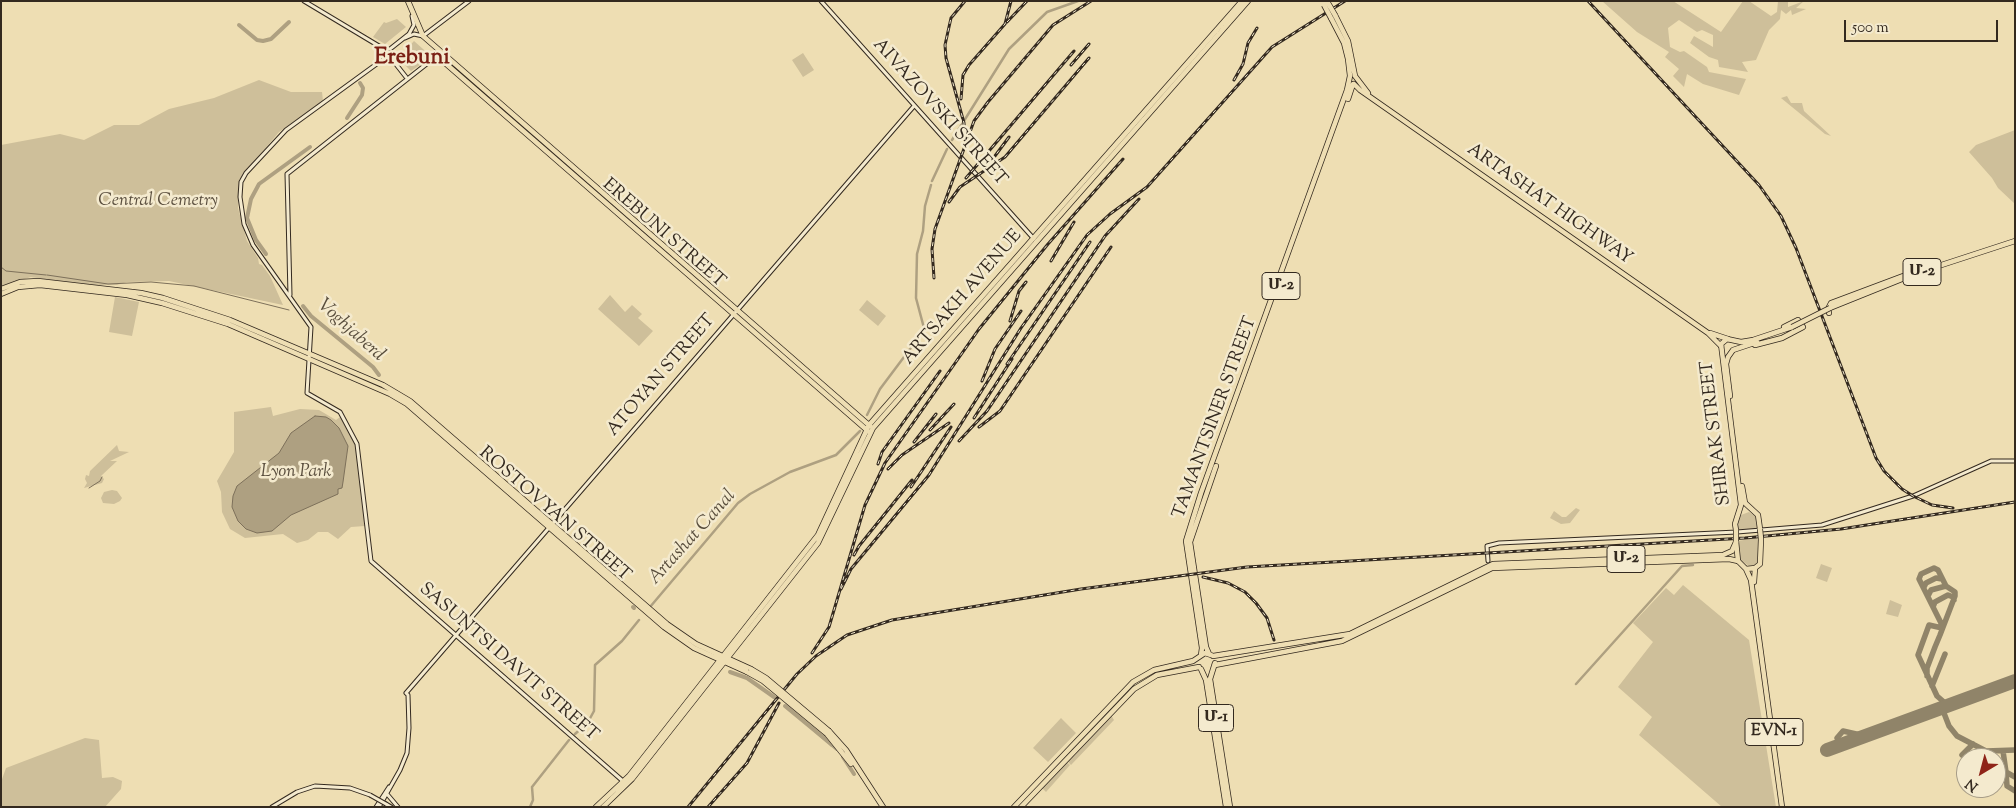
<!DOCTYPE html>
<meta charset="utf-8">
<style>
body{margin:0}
#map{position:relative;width:2016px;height:808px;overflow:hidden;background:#eedeb3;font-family:"Sorts Mill Goudy",serif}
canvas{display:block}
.frame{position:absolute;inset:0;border:2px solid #33291f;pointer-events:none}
.north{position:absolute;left:1956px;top:748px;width:50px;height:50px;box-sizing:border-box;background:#f4eace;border:1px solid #a79d88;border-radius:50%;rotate:217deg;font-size:14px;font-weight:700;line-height:20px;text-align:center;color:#33291f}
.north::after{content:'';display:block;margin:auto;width:18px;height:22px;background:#8f2418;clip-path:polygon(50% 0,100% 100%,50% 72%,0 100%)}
.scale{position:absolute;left:1844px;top:20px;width:154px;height:22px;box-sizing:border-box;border:2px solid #33291f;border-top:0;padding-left:6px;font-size:15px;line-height:18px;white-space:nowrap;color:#33291f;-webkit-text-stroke:4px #f4eace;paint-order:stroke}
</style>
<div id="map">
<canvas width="2016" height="808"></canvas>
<div class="frame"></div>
<div class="north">N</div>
<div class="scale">500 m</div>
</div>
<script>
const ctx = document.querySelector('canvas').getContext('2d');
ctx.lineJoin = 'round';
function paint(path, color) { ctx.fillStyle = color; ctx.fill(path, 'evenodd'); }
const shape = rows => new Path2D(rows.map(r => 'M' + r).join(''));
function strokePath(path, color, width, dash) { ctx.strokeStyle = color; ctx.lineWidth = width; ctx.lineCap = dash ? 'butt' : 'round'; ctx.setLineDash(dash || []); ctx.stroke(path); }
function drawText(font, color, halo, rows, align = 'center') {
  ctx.font = font + ' "Sorts Mill Goudy","Noto Serif Armenian",serif'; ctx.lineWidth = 5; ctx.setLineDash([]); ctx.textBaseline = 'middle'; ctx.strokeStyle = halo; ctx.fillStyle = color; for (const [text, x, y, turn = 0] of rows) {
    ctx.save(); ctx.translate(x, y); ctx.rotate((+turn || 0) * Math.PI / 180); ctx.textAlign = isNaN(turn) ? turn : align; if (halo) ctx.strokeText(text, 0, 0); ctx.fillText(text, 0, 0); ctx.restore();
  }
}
const green = shape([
 [1602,1,1673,1,1721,32,1743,1,1749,1,1771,16,1777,12,1778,1,1788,1,1788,7,1804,1,1796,8,1806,9,1792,15,1791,10,1786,14,1781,10,1780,19,1769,30,1756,60,1742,62,1748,72,1719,67,1718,60,1709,57,1690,43,1694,36,1713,47,1713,35,1702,30,1697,32,1679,20,1668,28,1670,47,1680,52,1684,51,1707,67,1709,72,1746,79,1739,95,1703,84,1687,74,1684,87,1673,76,1679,69,1665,57,1669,52,1637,32],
 [397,19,406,27,385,44,373,37,384,22,386,23],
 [414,41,432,57,411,71,400,60,400,56],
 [803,53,814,70,803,77,792,60],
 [259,80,291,92,322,92,323,101,279,132,239,180,238,208,247,241,258,258,259,264,262,265,270,276,283,305,169,281,127,282,117,285,83,285,31,277,1,286,1,145,60,134,84,140,114,125,139,125,169,109,214,98],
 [1787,96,1791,103,1802,103,1804,111,1831,136,1825,134,1781,98],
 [2015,130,2015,204,1998,188,1992,178,1969,152,1976,145],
 [610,295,625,312,632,305,642,314,638,318,653,331,639,346,598,309],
 [115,297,139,302,132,336,109,332],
 [867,300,886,316,878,326,859,310],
 [271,407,273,416,300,409,319,410,336,420,340,417,356,444,365,526,351,527,338,539,328,532,318,532,308,540,297,543,283,534,245,538,230,529,222,512,221,492,217,481,234,452,234,412],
 [117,445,119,451,129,452,110,461,117,461,101,476,104,479,102,483,84,488,87,483,85,479,86,475,89,476,90,471],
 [112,490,117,491,122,498,120,501,114,504,103,503,101,498,104,492],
 [1576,508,1580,510,1570,523,1561,524,1550,518,1554,511,1562,517,1566,517],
 [1749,512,1756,517,1758,529,1738,530,1738,519,1741,515],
 [1755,538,1759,539,1759,561,1755,565,1749,566,1740,560,1738,541],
 [1821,564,1832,568,1827,582,1816,578],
 [1683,585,1749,640,1776,807,1722,807,1639,735,1652,717,1618,687,1653,642,1633,623,1666,588,1674,595],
 [1890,600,1902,605,1898,617,1886,614],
 [785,702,825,736,835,747,831,747,787,708],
 [1111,715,1114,720,1071,765,1067,761],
 [1061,718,1076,733,1048,762,1033,748],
 [85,738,99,740,102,778,113,777,122,781,121,789,105,807,1,807,1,782,6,768],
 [1067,762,1070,765,1046,792,1042,788]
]);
const water = shape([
 [315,416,326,417,331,420,339,428,348,446,343,482,342,488,338,489,338,494,291,515,272,531,257,533,246,529,238,521,232,507,233,496,237,486,279,453,291,433,315,416]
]);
const stream = shape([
 [1,267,6,271,46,275],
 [47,275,108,284,151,282,194,286,289,310],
 [89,488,100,481,102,477]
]);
const canal = shape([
 [952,140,1009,49,1047,12,1078,1],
 [932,181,947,149],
 [920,335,924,328,916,298,917,254,923,231,925,206,931,185],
 [867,415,880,389,919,337],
 [650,607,738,503,750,494,790,472,836,455,860,431],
 [1576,684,1682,566,1693,565],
 [575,734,588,722,594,711,595,665,622,641,639,620],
 [530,807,533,800,532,787,569,740]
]);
const river = shape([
 [239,25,257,40,263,41,271,39,289,22],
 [347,118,362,95,363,88,360,83],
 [266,254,256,240,247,218,251,199,259,184,310,147],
 [303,306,311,316,373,367,379,375],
 [633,607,634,608],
 [730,672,747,678,774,697],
 [785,706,837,749],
 [843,757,854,774]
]);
const taxiway = shape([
 [1924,587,1926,583,1936,578,1942,579],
 [1928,596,1931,590,1946,586],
 [1933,607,1935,602,1948,595,1953,597,1954,600],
 [1942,628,1929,625,1918,655,1937,696,1945,703,1954,703],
 [1927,676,1927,668,1935,647,1940,635,1955,596,1955,592,1946,586,1938,570,1934,568,1921,574,1919,579,1943,627],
 [1932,686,1945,654],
 [1942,708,1949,726,1957,736,1986,751,2015,750],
 [1845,744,1840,742,1837,738,1843,731,1865,736],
 [2003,751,2006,772,2015,777],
 [1962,755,1973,744],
 [1996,776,2006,772,2007,786,2015,791]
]);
const runway = shape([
 [1827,750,2015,681]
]);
const secondary = shape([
 [304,1,384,49,406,77],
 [821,1,1034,239],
 [405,38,414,34,423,36,469,1],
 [384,49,390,49,409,34,414,25,412,16],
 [389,55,286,130,246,173,241,182,240,197,244,224,253,245,311,327,307,393,340,412,357,444,371,561,624,782],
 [290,295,287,174,438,55],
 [1488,561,1487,546,1499,543,1737,532,1822,525,1913,496,1991,461,2015,461],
 [406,693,914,106],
 [387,794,398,807],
 [386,804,391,807],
 [272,807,297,792,315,786,350,788,370,795],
 [376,807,389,787],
 [379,807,400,770,407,753,409,728,408,695,406,693]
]);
const primary = shape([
 [408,1,423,36,870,426],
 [1335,15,1348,41,1355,76,1368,93],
 [437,56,868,431],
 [1354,84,1360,90,1708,333,1721,346],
 [1348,99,1353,84],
 [1,289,20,282,38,281,141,293,163,298,230,320,383,385,410,401,667,624,696,644,751,669],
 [1,294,18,287,40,285,127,295,162,303,228,324,390,394,407,404,664,627,694,648,747,672],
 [1710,333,1728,339],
 [1209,654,1206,647,1190,542,1216,466],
 [1201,655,1202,648,1186,541,1201,493,1347,90,1350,76,1348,59,1344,43,1331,18],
 [1213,656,1350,634,1493,564,1723,555,1732,551,1736,542],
 [1215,663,1210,679,1230,807],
 [1215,665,1342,641,1492,568,1729,559,1738,561],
 [1201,669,1206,680,1226,807],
 [829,731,846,750,883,807],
 [827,734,851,764],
 [596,807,629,776,818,535,869,425,1242,1],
 [603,807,632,779,818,543,873,428,1248,1],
 [1014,807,1133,682,1154,670,1193,661,1205,653,1211,655],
 [1021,807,1134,689,1157,675,1199,667]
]);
const trunk = shape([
 [1830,308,1917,273,2015,241],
 [1829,313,1828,309,1831,303,1903,276],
 [1755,345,1782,338,1803,327,1798,320,1784,327],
 [1730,396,1726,364,1728,357,1733,350,1757,342],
 [1742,486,1745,503,1758,515,1760,529],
 [1736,530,1735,524,1741,505,1721,344,1727,339,1741,342,1753,340,1792,327],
 [1736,541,1738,561,1746,569,1751,580,1782,807],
 [1746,569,1755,568,1760,564,1761,539],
 [1754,582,1755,568]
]);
const rail = shape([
 [965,1,951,18,945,45,946,58,964,123,965,140],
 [1588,1,1759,185,1781,216,1796,248,1876,458,1884,471,1902,489,1913,496,1932,505,1953,508],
 [1007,22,1027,1],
 [1071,65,1089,44],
 [1234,80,1243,64,1248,43,1257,28],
 [961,99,963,75,969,65,1005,24,1011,1],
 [985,164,992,160,1009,137],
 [966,178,1074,51],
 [949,202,960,187,1005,157,1089,58],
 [1051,261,1074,222],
 [934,278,932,249,935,229,974,121,988,102,1053,25,1091,1],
 [1010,321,1019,291,1026,282],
 [1007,364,1090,242],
 [982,381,995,349,1021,311],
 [974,418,1012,359],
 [979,427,1000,411,1111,247],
 [930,430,954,404],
 [959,441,987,411,1105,236,1139,199],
 [914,442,936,414],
 [878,464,882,452,940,371],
 [888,469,902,455,949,423],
 [911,487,951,427],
 [854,555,859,546,912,480],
 [1203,577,1228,583,1245,592,1256,603,1267,618,1274,640],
 [841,589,851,569,929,475,1021,328,1087,235,1110,214,1147,187,1272,47,1345,1],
 [812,653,829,627,865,505,885,463,979,329,1048,244,1123,159],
 [688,807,797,674,816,656,847,635,892,620,1081,589,1247,567,1745,538,1841,529,2015,502],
 [708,807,747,763,779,703]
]);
const secondaryBridge = shape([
 [370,795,386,804]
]);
const primaryBridge = shape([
 [1328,3,1335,15],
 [1324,5,1331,18],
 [751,669,766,678,829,731],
 [747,672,763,681,827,734]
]);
const trunkBridge = shape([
 [1792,327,1830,308],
 [1760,529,1761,539],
 [1736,530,1736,541]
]);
const shields = [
 [1922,272,38],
 [1281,286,38],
 [1626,559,38],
 [1216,718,35],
 [1774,732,58]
];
const shieldNames = [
 ["Մ-2",1922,272],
 ["Մ-2",1281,286],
 ["Մ-2",1626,559],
 ["Մ-1",1216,718],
 ["EVN-1",1774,732]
];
const streetNames = [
 ["AIVAZOVSKI STREET",939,113,48],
 ["ARTASHAT HIGHWAY",1549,205,35],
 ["EREBUNI STREET",663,234,41],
 ["ARTSAKH AVENUE",963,298,-49],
 ["ATOYAN STREET",662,376,-49],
 ["TAMANTSINER STREET",1216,418,-70],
 ["SHIRAK STREET",1717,433,-97],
 ["ROSTOVYAN STREET",554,515,41],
 ["SASUNTSI DAVIT STREET",508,663,41]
];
const parkNames = [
 ["Central Cemetry",158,202],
 ["Lyon Park",296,473]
];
const waterNames = [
 ["Voghjaberd",350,331,42],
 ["Artashat Canal",693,538,-48]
];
const districtNames = [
 ["Erebuni",412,59]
];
paint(green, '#cebf9a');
paint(water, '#aea081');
strokePath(water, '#7d705a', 1);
strokePath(stream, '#7d705a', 1);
strokePath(canal, '#aea081', 2.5);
strokePath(river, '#aea081', 4);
strokePath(taxiway, '#908469', 5.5);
strokePath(runway, '#908469', 14);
strokePath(secondary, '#33291f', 5);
strokePath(primary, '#33291f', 6);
strokePath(trunk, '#33291f', 6);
strokePath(secondary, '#f4eace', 3);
strokePath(primary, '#eedeb3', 4.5);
strokePath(trunk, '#eedeb3', 4.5);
strokePath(rail, '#33291f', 3);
strokePath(rail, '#f4eace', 1, [4]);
strokePath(secondaryBridge, '#33291f', 5, []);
strokePath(primaryBridge, '#33291f', 6, []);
strokePath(trunkBridge, '#33291f', 6, []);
strokePath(secondaryBridge, '#f4eace', 3);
strokePath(primaryBridge, '#eedeb3', 4.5);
strokePath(trunkBridge, '#eedeb3', 4.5);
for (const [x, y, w] of shields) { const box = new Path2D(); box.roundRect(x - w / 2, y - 13.5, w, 27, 4); ctx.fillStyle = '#f4eace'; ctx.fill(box); strokePath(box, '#33291f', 1); }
drawText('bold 16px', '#33291f', null, shieldNames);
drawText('18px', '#33291f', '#f4eace', streetNames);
drawText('italic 18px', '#5a4e3e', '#f4eace', parkNames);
drawText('italic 19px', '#584d3c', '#f4eace', waterNames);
drawText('bold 22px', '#7a1f14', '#f4eace', districtNames);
</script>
